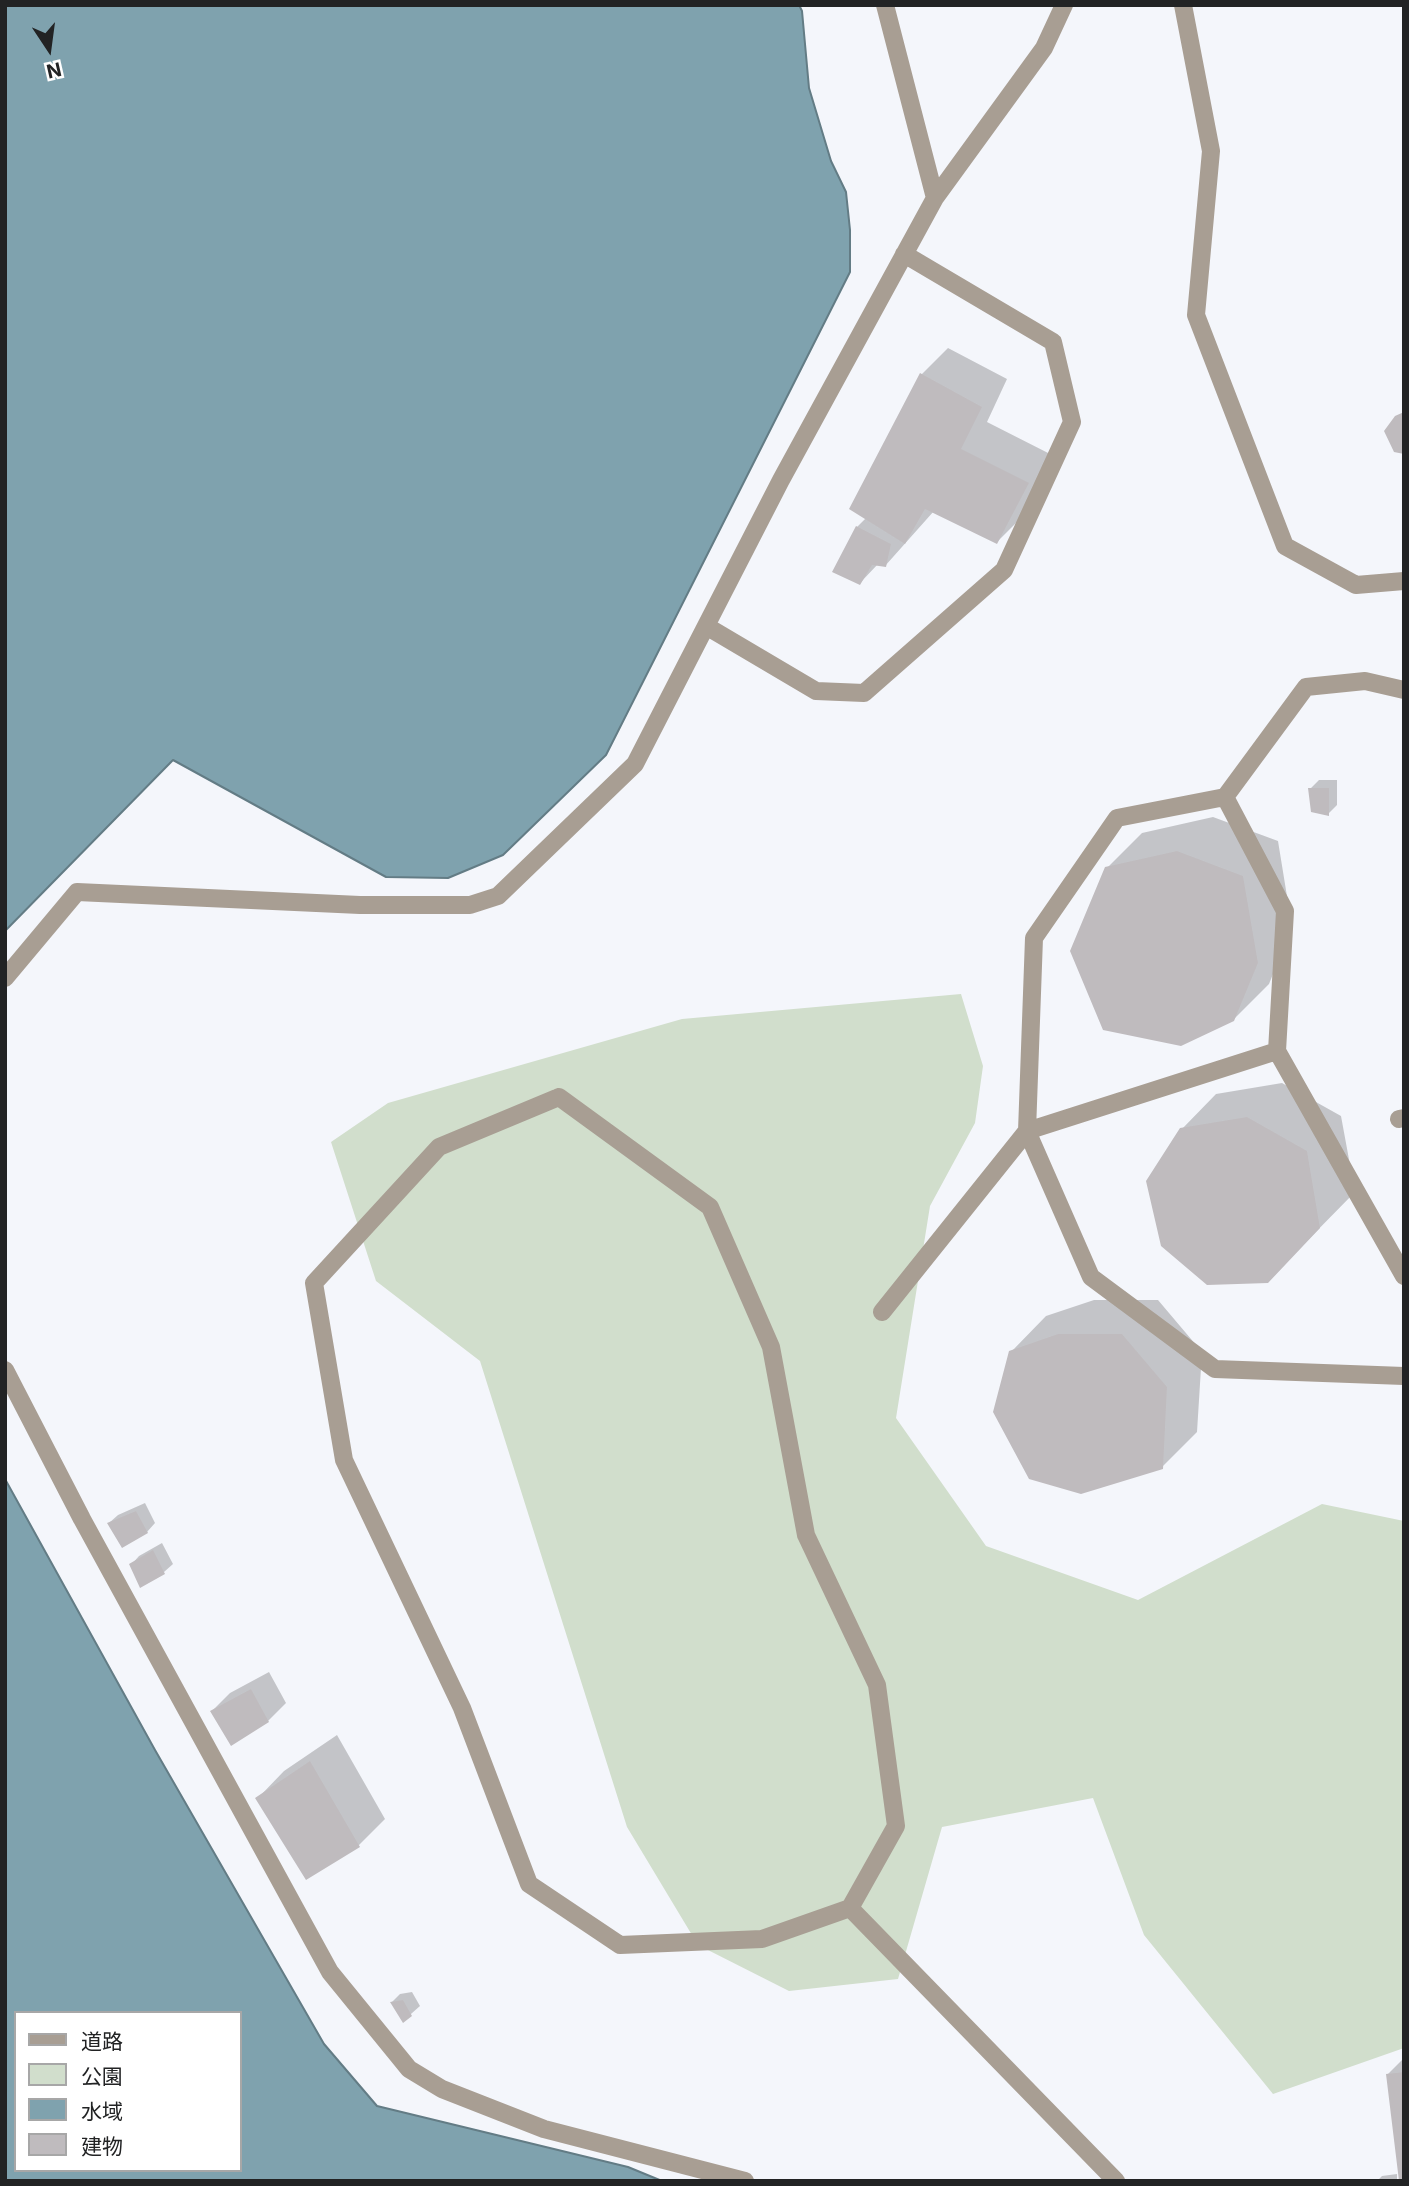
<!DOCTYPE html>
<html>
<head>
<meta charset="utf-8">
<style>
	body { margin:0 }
	#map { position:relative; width:1409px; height:2186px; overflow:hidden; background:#f4f6fb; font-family:Inter,"Noto Sans JP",sans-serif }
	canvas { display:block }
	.frame { position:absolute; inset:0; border:7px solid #222324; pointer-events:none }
	.legend { position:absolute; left:14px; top:2011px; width:228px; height:161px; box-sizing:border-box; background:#fff; border:2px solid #a7a7a7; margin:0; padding:9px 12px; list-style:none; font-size:21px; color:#222324 }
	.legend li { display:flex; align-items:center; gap:14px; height:35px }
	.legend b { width:35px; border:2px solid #a7a7a7 }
	.north { position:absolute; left:14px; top:14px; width:70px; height:70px; -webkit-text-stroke:5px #fff; paint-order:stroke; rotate:167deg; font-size:19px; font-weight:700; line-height:28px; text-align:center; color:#222324 }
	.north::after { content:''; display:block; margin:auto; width:24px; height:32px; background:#222324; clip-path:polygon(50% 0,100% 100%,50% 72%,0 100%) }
</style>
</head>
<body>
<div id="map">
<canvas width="1409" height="2186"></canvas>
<div class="frame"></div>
<ul class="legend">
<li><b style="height:9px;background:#a89e93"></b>道路</li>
<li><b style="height:19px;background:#d1decc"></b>公園</li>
<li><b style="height:19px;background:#7fa2ae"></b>水域</li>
<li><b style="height:19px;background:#bfbbbe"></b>建物</li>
</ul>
<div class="north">N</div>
</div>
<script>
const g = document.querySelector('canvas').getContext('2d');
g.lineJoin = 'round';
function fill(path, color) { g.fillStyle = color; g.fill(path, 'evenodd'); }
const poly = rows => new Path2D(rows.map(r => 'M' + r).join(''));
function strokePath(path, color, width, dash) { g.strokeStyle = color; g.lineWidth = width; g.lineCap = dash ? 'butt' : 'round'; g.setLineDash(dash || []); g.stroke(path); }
fill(poly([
	[961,994,983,1066,975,1123,930,1206,896,1418,986,1546,1138,1600,1322,1504,1404,1521,1404,2048,1273,2094,1144,1935,1093,1798,942,1827,898,1979,789,1991,698,1945,627,1827,480,1361,376,1281,331,1142,388,1103,682,1019]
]), '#d1decc');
const water = poly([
	[5,5,799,5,802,11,809,88,831,161,846,192,850,230,850,272,606,755,503,855,448,878,386,877,173,760,5,931,5,5],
	[5,1479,155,1750,324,2044,377,2106,628,2167,662,2181,5,2181,5,1479],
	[16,2013,240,2013,240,2170,16,2170,16,2013]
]);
fill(water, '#7fa2ae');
strokePath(water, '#637c85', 2);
fill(poly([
	[948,348,1007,379,987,422,1054,456,1024,515,997,542,934,511,885,566,878,564,860,583,857,527,866,518,922,374],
	[1319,780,1337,780,1337,805,1328,814,1310,789],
	[1213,817,1278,841,1292,927,1269,984,1233,1020,1107,868,1142,833],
	[1282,1083,1341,1116,1355,1192,1302,1246,1181,1130,1216,1094],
	[1094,1300,1158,1300,1202,1352,1197,1432,1162,1467,1011,1352,1046,1316],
	[145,1503,155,1523,147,1532,109,1523,118,1515],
	[162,1543,173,1564,164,1572,131,1565,139,1556],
	[269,1672,286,1703,268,1721,212,1711,230,1693],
	[337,1735,385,1819,358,1846,258,1798,284,1771],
	[412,1992,420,2006,403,2021,392,2002,400,1994],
	[1404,2058,1404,2181,1387,2075],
	[1397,2174,1397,2181,1377,2181,1382,2176]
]), '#0003');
fill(poly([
	[920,373,982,407,961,449,1029,483,997,544,925,509,905,544,849,509],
	[1404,412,1404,454,1394,452,1384,431,1395,416],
	[856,526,891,544,886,567,872,565,860,585,832,572],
	[1308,788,1329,788,1329,816,1311,812],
	[1177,851,1243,876,1258,963,1234,1021,1181,1046,1103,1030,1070,951,1105,867],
	[1247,1117,1307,1151,1320,1228,1268,1283,1207,1285,1161,1246,1146,1181,1180,1128],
	[1058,1334,1122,1334,1167,1387,1163,1469,1081,1494,1029,1479,993,1412,1009,1351],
	[136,1511,148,1533,122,1548,107,1523],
	[153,1550,165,1574,140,1588,129,1564],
	[251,1689,269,1722,231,1746,210,1711],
	[310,1761,360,1847,306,1880,255,1798],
	[403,2000,412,2016,403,2023,390,2002],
	[1404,2072,1404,2181,1399,2181,1386,2074]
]), '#bfbbbe');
strokePath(poly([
	[885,5,935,198],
	[1183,5,1211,151,1196,315,1285,546,1356,585,1404,581],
	[706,626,816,691,864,693,1004,570,1072,422,1053,342,904,254],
	[1404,690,1365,681,1306,687,1225,797,1285,911,1277,1051,1404,1276],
	[1225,797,1117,818,1034,938,1027,1131,1091,1277,1215,1369,1404,1376],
	[5,978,77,892,360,905,470,905,498,896,635,764,781,480,935,198,1044,48,1064,5],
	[559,1097,710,1207,771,1347,806,1535,877,1685,896,1826,850,1908,762,1939,620,1945,529,1884,462,1708,344,1460,314,1283,439,1147,559,1097],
	[1399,1119,1404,1118],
	[882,1312,1027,1131,1277,1051],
	[5,1370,82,1519,330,1972,409,2069,442,2089,544,2129,745,2181],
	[850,1908,1116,2181]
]), '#a89e93', 18);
</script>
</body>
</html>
